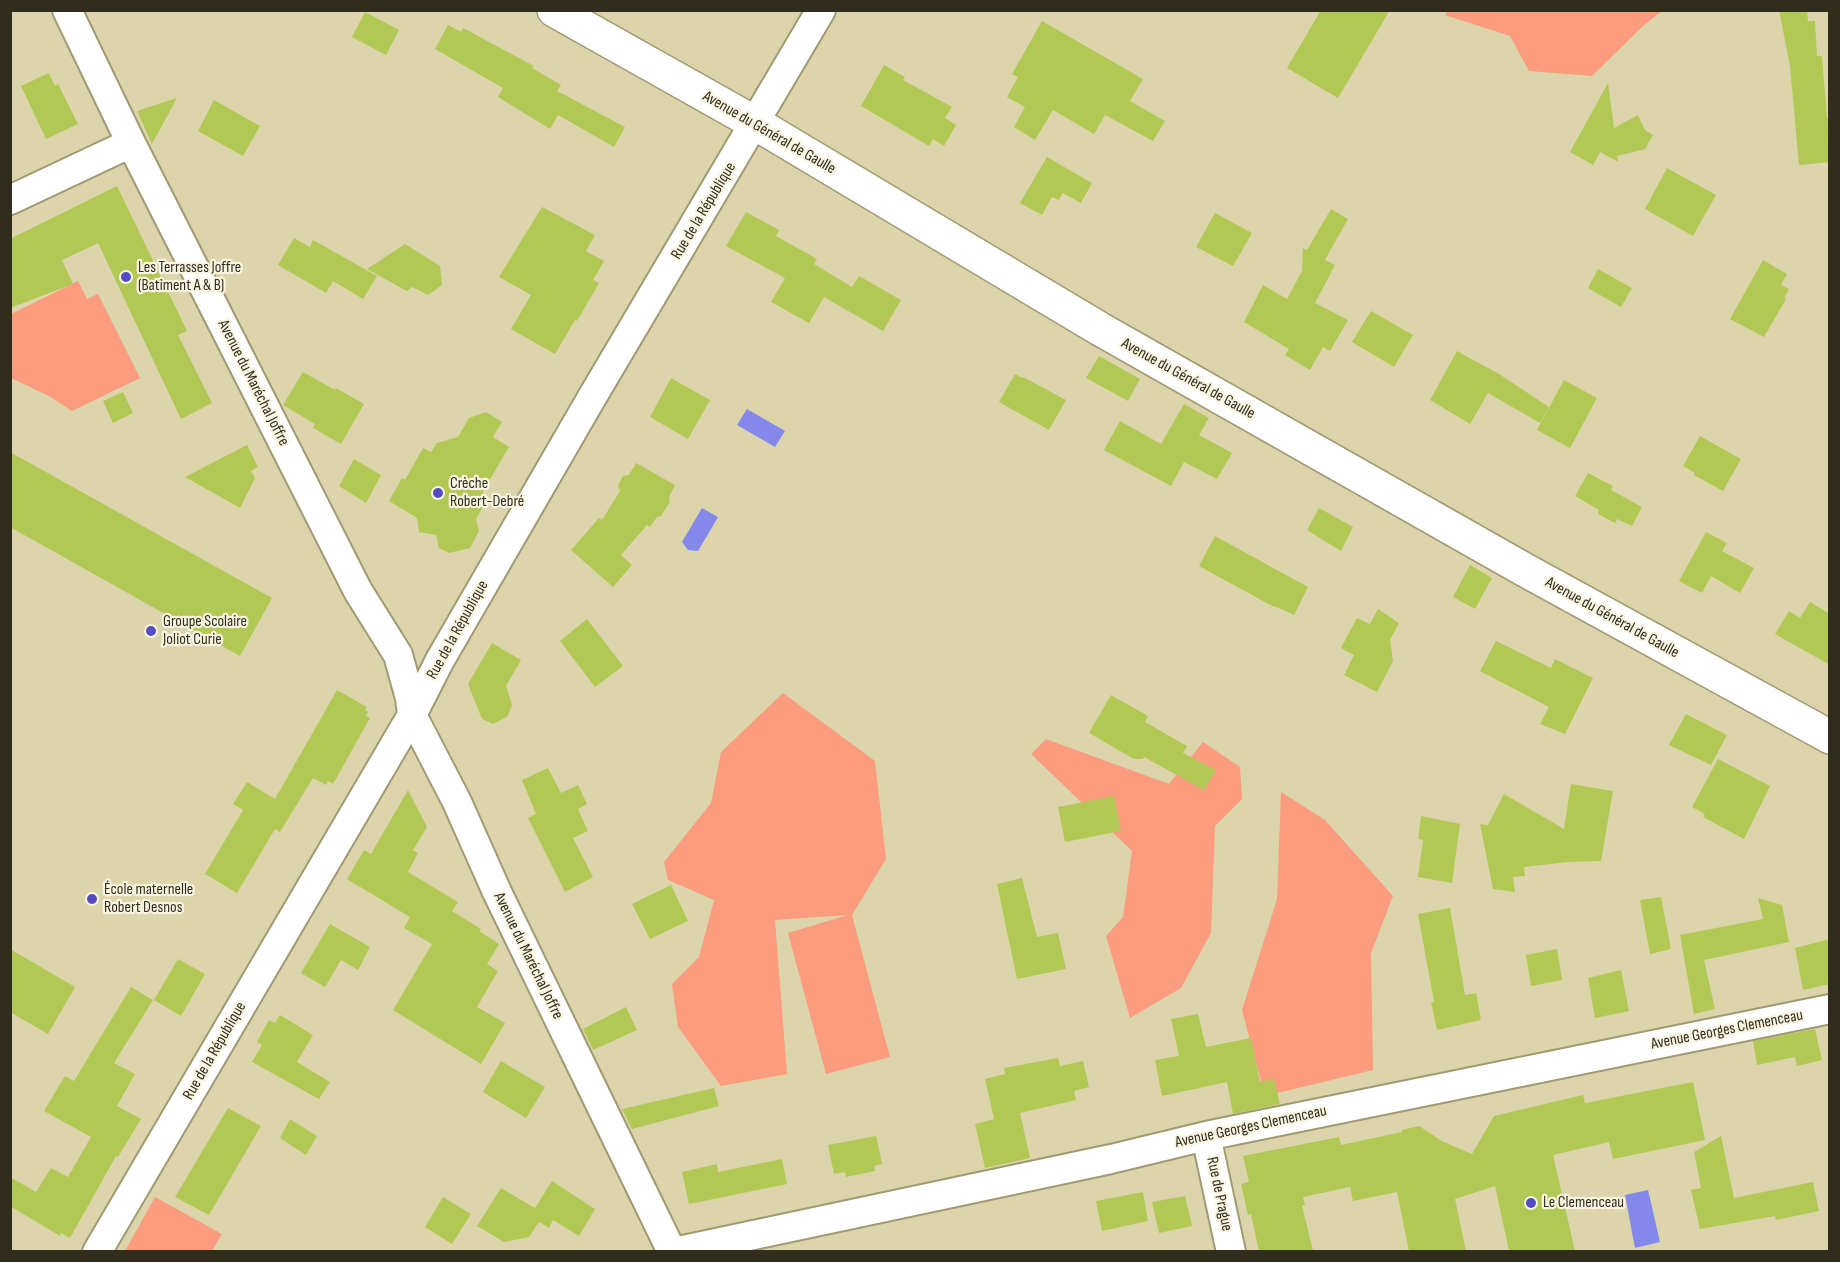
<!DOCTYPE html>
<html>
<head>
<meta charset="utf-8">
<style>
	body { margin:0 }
	#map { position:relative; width:1840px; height:1262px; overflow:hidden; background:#dcd5ac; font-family:"Sofia Sans Condensed",sans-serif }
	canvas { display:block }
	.frame { position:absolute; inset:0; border:12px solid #302d1d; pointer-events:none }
</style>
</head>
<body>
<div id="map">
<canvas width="1840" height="1262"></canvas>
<div class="frame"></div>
</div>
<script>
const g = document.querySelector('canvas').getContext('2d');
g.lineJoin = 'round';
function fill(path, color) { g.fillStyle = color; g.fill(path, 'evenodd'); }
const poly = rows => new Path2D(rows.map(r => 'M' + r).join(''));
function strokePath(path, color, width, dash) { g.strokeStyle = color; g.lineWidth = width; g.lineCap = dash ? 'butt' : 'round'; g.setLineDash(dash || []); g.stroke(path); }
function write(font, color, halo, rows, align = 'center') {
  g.font = font + ' "Sofia Sans Condensed",sans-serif'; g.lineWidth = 4.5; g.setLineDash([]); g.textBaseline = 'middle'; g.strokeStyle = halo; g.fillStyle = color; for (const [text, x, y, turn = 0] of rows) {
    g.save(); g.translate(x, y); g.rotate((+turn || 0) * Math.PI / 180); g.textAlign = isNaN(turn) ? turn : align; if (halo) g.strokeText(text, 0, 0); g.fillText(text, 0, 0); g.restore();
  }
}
fill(poly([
	[1448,10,1662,10,1662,11,1643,26,1592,76,1529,71,1510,36,1445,15],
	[78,281,87,299,98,294,140,378,72,411,49,396,11,378,11,314],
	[783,693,875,761,886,859,852,915,890,1057,826,1074,788,933,848,915,775,920,787,1074,721,1086,678,1027,672,984,699,957,714,900,668,880,664,862,711,803,721,752],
	[1046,739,1169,784,1203,742,1240,767,1242,799,1215,826,1211,933,1181,988,1130,1018,1106,936,1123,917,1132,851,1031,754],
	[1281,792,1325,820,1393,896,1371,953,1373,1070,1265,1096,1242,1010,1277,899],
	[155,1197,222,1234,212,1251,125,1251]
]), '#fa9c7d');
fill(poly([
	[747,409,785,431,775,447,737,425],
	[702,508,718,517,698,551,688,550,682,542],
	[1648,1190,1660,1242,1635,1248,1625,1195]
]), '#8388ea');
fill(poly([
	[1321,10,1390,10,1338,98,1287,68],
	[1779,10,1807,10,1808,21,1815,21,1817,56,1822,56,1827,118,1830,118,1830,162,1799,165,1790,66],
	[365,12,399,30,386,55,352,37],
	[1042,21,1143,79,1130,101,1165,121,1153,141,1105,115,1094,134,1053,110,1035,140,1014,127,1025,107,1007,97,1018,77,1012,74],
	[448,25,461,32,463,28,534,66,532,68,561,85,557,91,625,127,614,147,558,115,550,129,498,97,503,88,435,49],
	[884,65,905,77,903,80,952,107,945,118,956,125,944,146,933,139,929,146,861,106],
	[49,73,55,86,58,84,78,124,46,139,21,86],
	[1608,83,1614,128,1638,115,1645,130,1653,135,1645,149,1617,156,1618,162,1600,152,1593,165,1570,152],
	[177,98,152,144,137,111],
	[214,100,260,126,243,156,198,131],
	[1047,157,1092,183,1081,203,1063,193,1059,200,1052,197,1042,215,1020,203],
	[1667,168,1716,195,1693,236,1645,209],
	[117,186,187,331,178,335,212,403,181,419,98,243,62,260,73,284,10,308,10,239],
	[542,207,595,235,586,251,604,261,593,280,599,283,577,321,575,320,555,354,511,329,531,295,499,277],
	[1331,209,1348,219,1325,260,1335,265,1315,303,1348,320,1330,351,1323,347,1310,370,1285,355,1289,349,1244,322,1263,285,1287,299,1302,271,1303,248,1307,250],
	[746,212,779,230,776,236,817,259,814,264,852,287,859,276,901,300,883,331,824,297,809,323,771,302,785,278,726,246],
	[1215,213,1252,233,1233,266,1196,247],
	[294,238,310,247,313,240,377,276,363,299,333,281,326,293,278,265],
	[405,244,440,266,442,285,428,295,412,287,407,291,367,269],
	[1763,260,1787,274,1781,285,1789,289,1784,298,1786,299,1764,337,1730,319],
	[1598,269,1632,288,1621,307,1588,288],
	[1371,311,1413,335,1394,367,1352,342],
	[1457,351,1499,374,1549,407,1540,423,1488,393,1470,424,1430,400],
	[1099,356,1140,379,1128,401,1086,378],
	[303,372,335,390,336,388,364,404,341,444,313,428,315,424,283,405],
	[1015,374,1022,378,1023,377,1066,400,1049,430,999,402],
	[671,378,710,400,688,439,650,417],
	[1564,380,1597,398,1570,448,1537,430],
	[123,392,133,413,113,423,103,401],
	[1184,404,1209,418,1199,435,1232,453,1217,479,1184,462,1171,486,1104,450,1120,421,1161,444],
	[486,412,502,422,493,437,509,447,483,491,485,503,476,519,479,531,470,548,449,553,439,548,436,535,419,532,417,518,389,501,402,478,405,480,423,448,431,452,437,443,458,437,469,418],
	[1700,436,1741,459,1723,491,1694,475,1695,473,1683,466],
	[247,445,258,467,251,471,255,478,240,508,185,477],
	[10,452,272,598,240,656,10,527],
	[354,459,381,475,366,503,339,486],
	[636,463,675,485,669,497,670,502,661,516,657,517,650,527,647,525,621,555,632,565,613,587,571,550,599,518,602,520,620,491,618,485,623,476,629,475],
	[1588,473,1613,486,1611,490,1642,507,1632,526,1617,519,1615,523,1598,514,1599,510,1575,496],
	[1319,508,1353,527,1341,551,1307,530],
	[1706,532,1727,543,1722,551,1754,568,1740,593,1711,576,1702,593,1679,581],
	[1215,536,1308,587,1294,615,1274,606,1274,607,1199,566],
	[1470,565,1492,578,1475,609,1453,597],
	[1810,602,1830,614,1830,665,1775,634,1789,611,1800,618],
	[1378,609,1399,623,1390,640,1393,661,1377,692,1344,675,1354,655,1341,648,1357,618,1370,624],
	[587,619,623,666,595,687,560,641],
	[1496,641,1551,668,1555,659,1593,678,1565,734,1540,724,1549,707,1480,671],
	[492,643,521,660,506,686,512,705,508,716,493,724,482,719,468,684],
	[337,690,367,707,365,710,368,712,366,716,370,718,333,784,328,781,326,785,313,778,280,832,275,829,237,893,205,874,243,810,233,804,247,782,275,799],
	[1111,695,1148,716,1145,722,1187,746,1183,753,1216,770,1204,790,1144,757,1143,759,1134,759,1089,733],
	[1686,714,1727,735,1711,765,1669,745],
	[1718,759,1770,786,1744,839,1703,817,1705,814,1692,807],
	[548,768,561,793,578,785,587,804,578,809,588,831,573,838,593,877,565,892,528,818,536,814,522,780],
	[1571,784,1613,791,1601,861,1568,862,1524,867,1525,876,1513,877,1515,892,1493,889,1480,824,1488,825,1504,794,1564,829],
	[408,790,427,827,413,850,418,853,408,872,458,902,452,911,481,929,479,931,499,944,487,964,498,971,477,1007,505,1023,481,1064,393,1010,432,944,404,928,410,917,347,879,364,850,371,854],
	[1114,796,1121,831,1065,842,1058,807],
	[1421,816,1460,824,1452,883,1418,877,1423,840,1418,839],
	[1022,878,1037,937,1058,933,1066,969,1017,979,997,884],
	[671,885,688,921,650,939,632,904],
	[1661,897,1671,949,1650,954,1640,900],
	[1758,898,1782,905,1789,942,1704,960,1715,1009,1694,1014,1680,935,1763,919],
	[1450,908,1465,995,1476,993,1481,1020,1437,1030,1431,1002,1434,1002,1418,914],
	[330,924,370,947,358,970,341,960,325,987,301,973],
	[1830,939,1830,984,1803,990,1795,948],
	[10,949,75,987,48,1034,10,1012],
	[1557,949,1562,980,1531,986,1526,955],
	[178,959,205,974,181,1016,154,1000],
	[1621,970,1629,1011,1595,1018,1588,978],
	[131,987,153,1000,114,1063,135,1074,117,1106,141,1119,118,1157,116,1156,70,1238,61,1233,60,1236,10,1206,10,1177,36,1192,51,1168,68,1177,91,1137,44,1111,65,1076,74,1081],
	[626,1007,637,1030,593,1050,583,1029],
	[1198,1014,1206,1047,1251,1038,1260,1082,1274,1079,1280,1104,1233,1114,1227,1082,1162,1096,1155,1060,1179,1056,1171,1019],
	[280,1015,313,1035,297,1062,330,1082,319,1099,252,1062,262,1045,257,1042,269,1020,275,1023],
	[1815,1029,1822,1060,1797,1066,1795,1057,1757,1065,1753,1041],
	[1058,1058,1060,1066,1083,1061,1089,1087,1074,1091,1076,1100,1020,1113,1030,1158,985,1168,975,1124,994,1119,985,1079,1005,1074,1004,1068],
	[501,1061,545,1087,526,1118,483,1092],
	[1693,1082,1705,1140,1613,1159,1609,1142,1553,1155,1575,1251,1509,1251,1495,1186,1455,1199,1466,1251,1409,1251,1397,1192,1353,1201,1350,1187,1303,1197,1305,1205,1302,1205,1313,1251,1259,1251,1251,1214,1248,1215,1241,1184,1249,1182,1243,1156,1339,1137,1341,1145,1402,1132,1402,1130,1419,1126,1442,1141,1472,1154,1494,1116,1583,1095,1585,1103],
	[714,1088,719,1106,632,1129,622,1109],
	[228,1108,261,1126,209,1215,175,1197],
	[290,1119,317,1136,306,1155,280,1138],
	[876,1136,882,1164,874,1166,875,1171,846,1177,845,1172,834,1174,828,1145],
	[1721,1136,1734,1198,1813,1182,1819,1211,1776,1220,1775,1216,1700,1229,1691,1190,1701,1188,1694,1152],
	[782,1159,787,1184,689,1204,682,1172,717,1164,718,1172],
	[552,1181,595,1209,579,1236,553,1220,549,1228,539,1222,529,1237,504,1242,477,1226,501,1188,535,1208],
	[1143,1192,1148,1221,1102,1231,1096,1201],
	[1185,1196,1192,1226,1159,1233,1152,1202],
	[443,1197,471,1214,452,1244,425,1227]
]), '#b1c854');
const minor = poly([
	[67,10,131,143,358,591,398,655,410,698,412,715,457,802,497,892,672,1252],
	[10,200,131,143],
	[1206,1136,1231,1252],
	[97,1252,412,715,440,660,591,399,821,10],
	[674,1252,1111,1159,1206,1136,1830,1009]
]);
const tertiary = poly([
	[554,10,755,123,1100,329,1525,570,1830,737]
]);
strokePath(minor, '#a09a73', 32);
strokePath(tertiary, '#a09a73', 36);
strokePath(minor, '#fff', 28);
strokePath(tertiary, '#fff', 33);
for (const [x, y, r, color] of [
	[126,277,6,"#524dc4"],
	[438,493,6,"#524dc4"],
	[151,631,6,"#524dc4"],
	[92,899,6,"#524dc4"],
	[1531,1203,6,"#524dc4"]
]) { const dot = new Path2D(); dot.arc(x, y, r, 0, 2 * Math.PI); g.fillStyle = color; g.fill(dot); strokePath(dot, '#f9f5e1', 2); }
write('16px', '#302d1d', '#f9f5e1', [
	["Avenue du Général de Gaulle",769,133,30],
	["Rue de la République",704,211,-59],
	["Avenue du Général de Gaulle",1188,379,29],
	["Avenue du Maréchal Joffre",253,383,63],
	["Avenue du Général de Gaulle",1612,618,29],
	["Rue de la République",458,630,-61],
	["Avenue du Maréchal Joffre",528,956,64],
	["Avenue Georges Clemenceau",1727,1030,-11],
	["Rue de la République",215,1051,-60],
	["Avenue Georges Clemenceau",1251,1127,-12],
	["Rue de Prague",1219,1194,78]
]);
write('16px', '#302d1d', '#f9f5e1', [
	["Les Terrasses Joffre",138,268],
	["(Batiment A & B)",138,286],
	["Crèche",450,484],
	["Robert-Debré",450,502],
	["Groupe Scolaire",163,622],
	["Joliot Curie",163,640],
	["École maternelle",104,890],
	["Robert Desnos",104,908],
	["Le Clemenceau",1543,1203]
], 'left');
</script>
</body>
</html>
